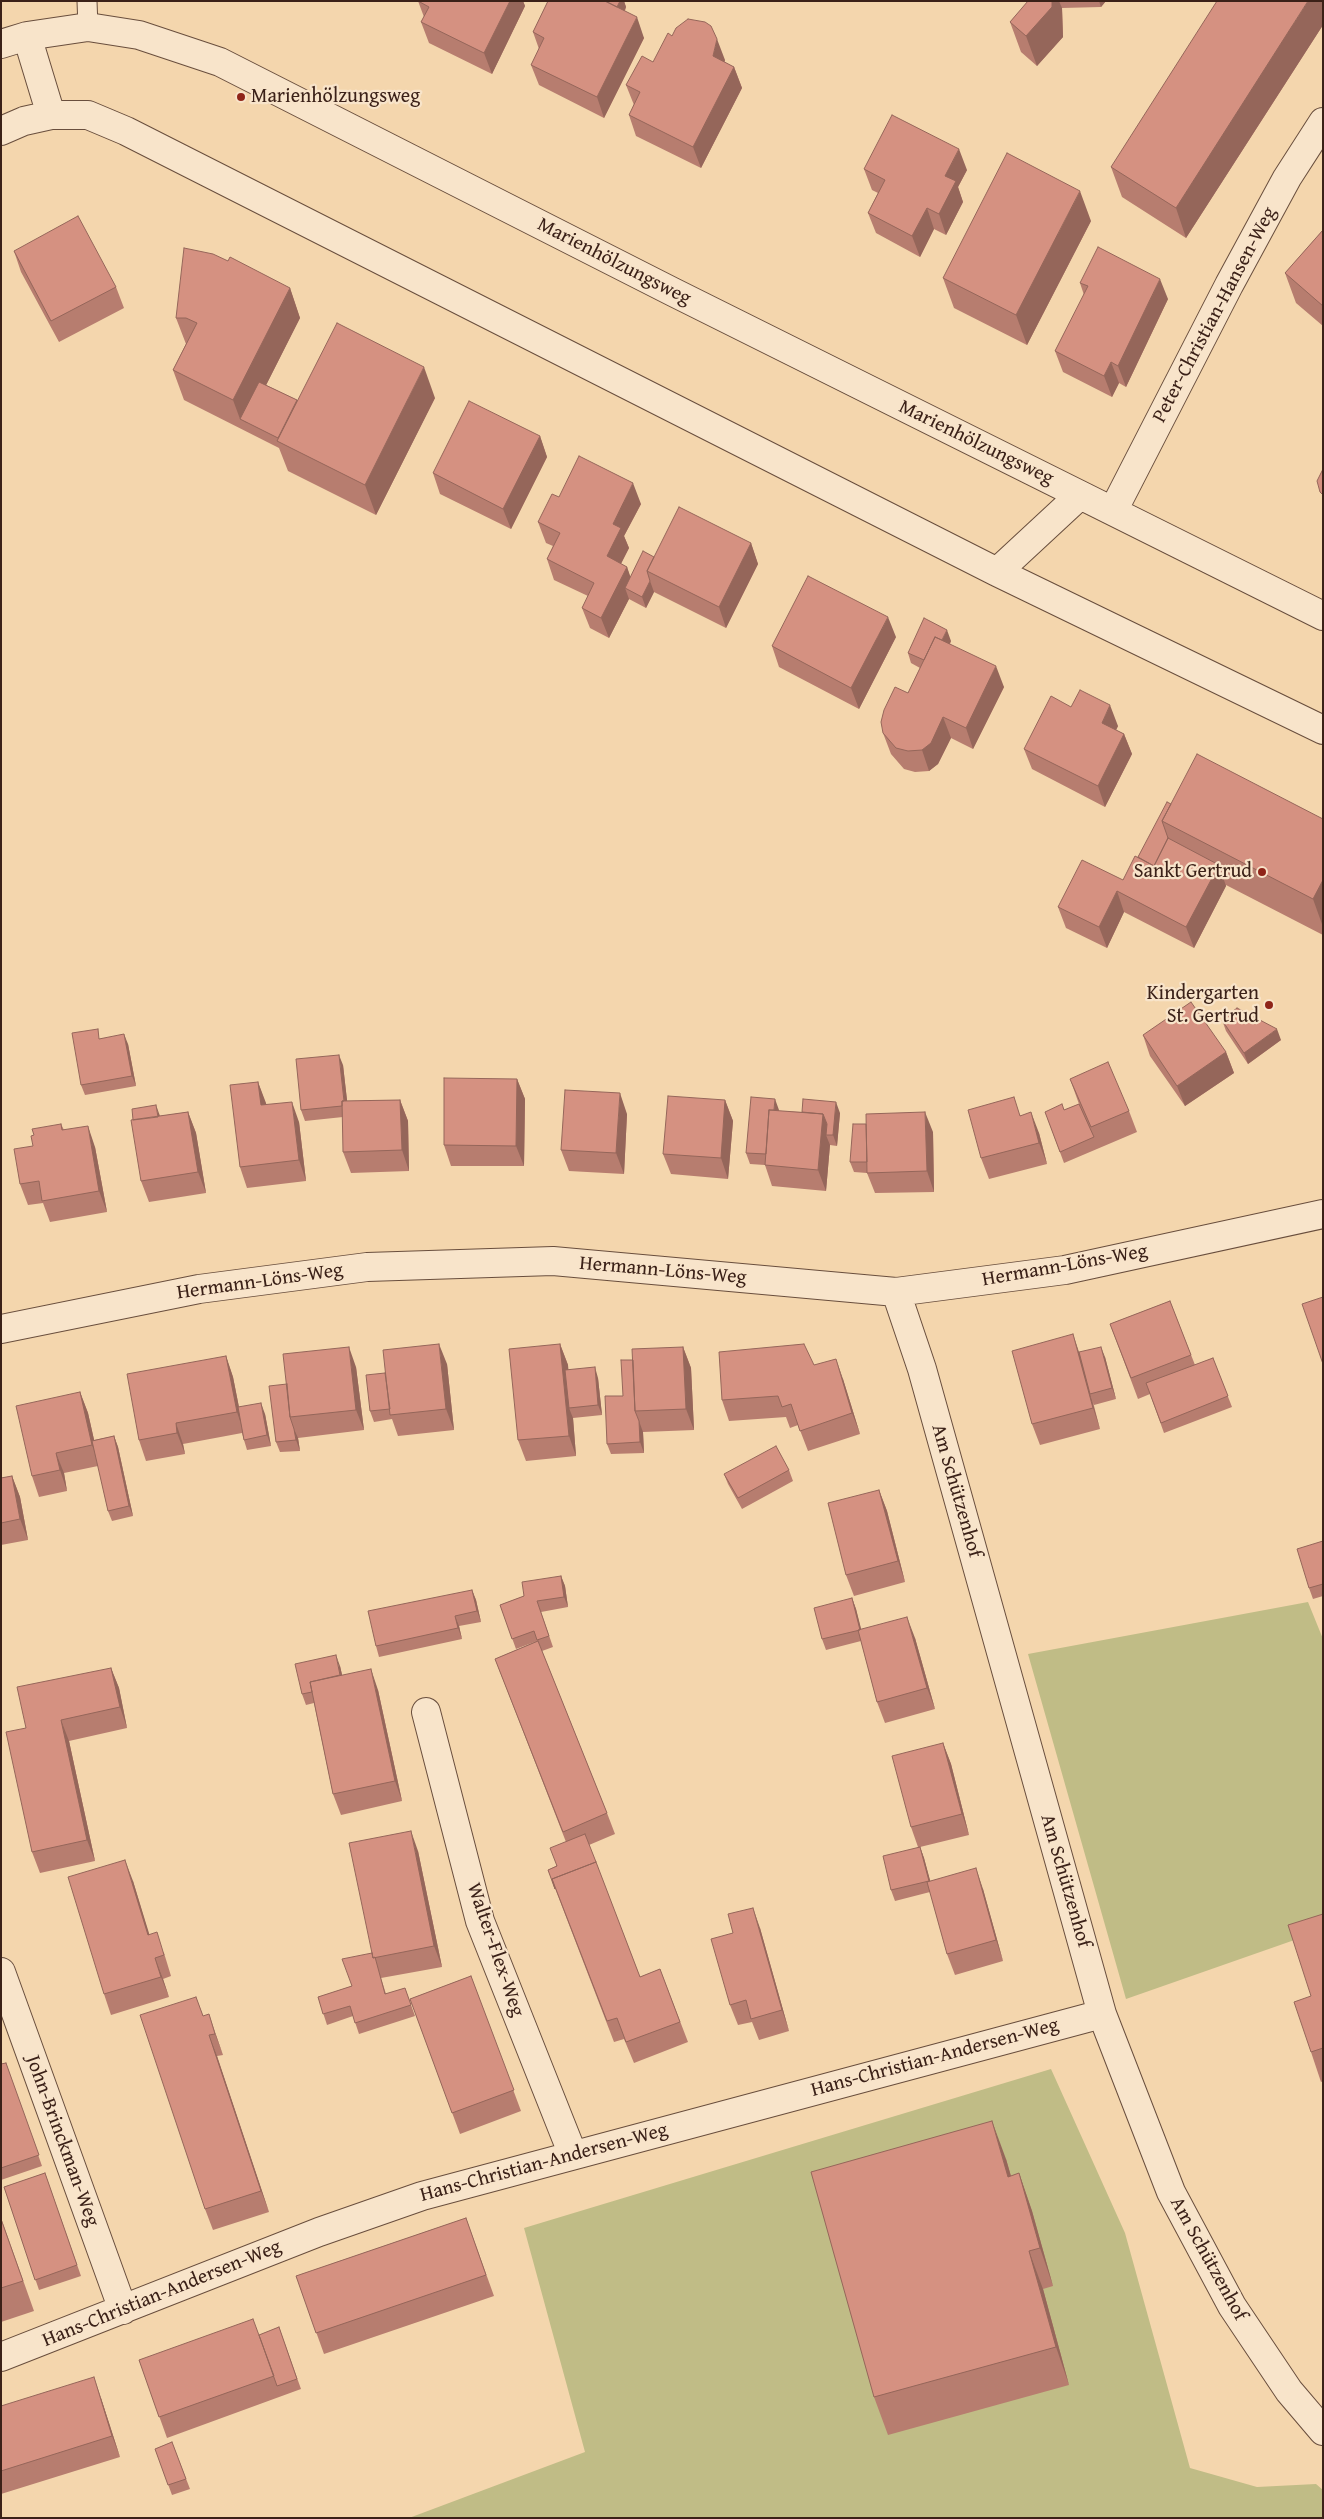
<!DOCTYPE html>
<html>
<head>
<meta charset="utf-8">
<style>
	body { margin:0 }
	#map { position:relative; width:1324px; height:2519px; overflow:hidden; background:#f4d6ad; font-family:"Gentium Book Plus",serif }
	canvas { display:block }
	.frame { position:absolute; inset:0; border:2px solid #3b2118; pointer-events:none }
</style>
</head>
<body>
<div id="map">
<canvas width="1324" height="2519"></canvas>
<div class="frame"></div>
</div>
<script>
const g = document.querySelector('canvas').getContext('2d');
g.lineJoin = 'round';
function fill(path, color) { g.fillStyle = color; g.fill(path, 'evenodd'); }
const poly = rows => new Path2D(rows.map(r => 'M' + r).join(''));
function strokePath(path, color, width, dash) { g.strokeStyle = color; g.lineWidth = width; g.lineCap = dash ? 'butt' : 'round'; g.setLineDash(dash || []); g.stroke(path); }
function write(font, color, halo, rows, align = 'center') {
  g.font = font + ' "Gentium Book Plus",serif'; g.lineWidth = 4.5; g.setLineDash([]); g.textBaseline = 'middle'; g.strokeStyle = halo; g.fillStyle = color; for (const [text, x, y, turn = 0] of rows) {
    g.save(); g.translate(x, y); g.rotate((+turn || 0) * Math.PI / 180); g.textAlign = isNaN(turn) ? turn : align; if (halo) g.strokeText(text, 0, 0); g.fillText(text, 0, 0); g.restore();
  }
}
fill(poly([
	[1308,1602,1323,1639,1323,1930,1126,1999,1028,1654],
	[1051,2069,1125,2233,1190,2468,1257,2487,1316,2484,1323,2490,1323,2518,409,2518,585,2452,524,2228]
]), '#c0bc86');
const service = poly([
	[87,1,88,27]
]);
const minor = poly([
	[27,36,51,115],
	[1,44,27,36,88,27,139,35,220,62,673,292,1323,616],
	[1,131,24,121,51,115,88,115,126,131,997,572,1323,730],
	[1113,511,1229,285,1287,178,1323,122],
	[997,572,1080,495],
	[896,1292,922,1369,1102,2014,1171,2192,1232,2306,1289,2391,1323,2431],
	[1,1329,199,1289,367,1267,553,1261,896,1292,1065,1270,1323,1214],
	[426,1712,480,1921,573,2155],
	[1,1972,123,2310],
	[1,2357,319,2232,422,2196,1102,2014]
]);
strokePath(service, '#694e3d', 21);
strokePath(minor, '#694e3d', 30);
strokePath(service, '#f8e4ca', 19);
strokePath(minor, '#f8e4ca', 28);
fill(poly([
	[418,1,523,1,525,6,492,74,429,43,421,22,424,17],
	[548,1,624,1,626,7,625,11,644,38,604,118,539,85,531,65,539,49,533,32],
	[1019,1,1106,1,1101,7,1062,8,1063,37,1037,66,1021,52,1010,22,1028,2,1020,2],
	[1323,1,1323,25,1186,238,1122,197,1111,167],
	[672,36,725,60,724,62,734,67,742,88,701,168,636,136,629,115,634,105,626,85,653,62],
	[864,169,967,170,958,187,963,202,946,235,934,229,920,257,876,233,868,213,878,193,872,190],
	[1091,221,1027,345,954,308,943,278],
	[1323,230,1323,326,1296,303,1285,273],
	[14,251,116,287,124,308,59,342,21,272],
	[1080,283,1168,299,1126,387,1119,383,1112,397,1063,372,1055,351,1084,295],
	[290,288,300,318,266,385,297,400,435,398,376,515,288,471,279,448,184,400,173,370,186,344,176,318],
	[540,436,547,457,511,529,440,494,433,473],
	[559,497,641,504,624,536,629,548,621,564,627,567,630,577,654,557,751,543,758,564,726,628,654,592,646,608,629,599,609,638,590,628,582,608,588,596,554,580,547,559,553,546,546,543,538,522],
	[896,637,859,709,779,667,772,646],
	[951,641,950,644,1004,687,973,749,951,738,938,764,929,771,915,772,904,769,891,754,883,733,908,693,920,668,911,663,908,653],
	[1071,707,1118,726,1116,730,1124,734,1132,754,1105,807,1032,769,1024,749],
	[1171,804,1323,819,1323,935,1226,885,1226,886,1194,948,1124,912,1107,948,1066,928,1058,907,1123,880],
	[1222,1020,1281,1040,1248,1064,1226,1031],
	[1143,1035,1226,1052,1234,1073,1185,1106,1150,1056],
	[101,1038,128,1044,136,1086,85,1095,81,1085],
	[343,1065,347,1101,400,1100,408,1121,409,1171,351,1173,343,1152,343,1117,305,1121,301,1110],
	[517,1079,525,1099,524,1166,451,1166,444,1145],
	[1070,1079,1129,1111,1137,1132,1064,1163,1045,1112,1064,1110,1079,1104],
	[258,1082,266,1105,299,1122,306,1181,247,1188,240,1167],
	[725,1100,733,1121,728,1179,671,1174,663,1154],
	[779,1110,779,1111,802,1112,840,1113,837,1146,830,1145,826,1191,772,1186,765,1165,750,1164,746,1153],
	[188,1112,196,1133,206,1193,149,1202,141,1181,160,1116],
	[627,1114,624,1174,569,1171,561,1150],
	[1021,1115,1039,1133,1047,1164,989,1179,981,1158],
	[61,1124,64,1130,95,1147,107,1212,50,1222,43,1203,28,1205,20,1184,33,1146],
	[933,1132,934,1192,875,1193,867,1173,854,1172,850,1162],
	[1170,1301,1195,1365,1213,1358,1232,1407,1164,1433,1150,1394,1138,1399,1110,1324],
	[560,1344,568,1365,568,1370,598,1378,602,1415,573,1418,576,1456,526,1461,518,1440],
	[683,1347,691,1368,694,1430,643,1432,644,1453,611,1454,607,1444,623,1396,633,1360],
	[1079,1352,1105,1357,1116,1399,1094,1405,1093,1402,1100,1429,1040,1445,1032,1424],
	[226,1356,233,1377,239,1407,265,1414,271,1446,247,1450,244,1440,242,1433,183,1444,185,1454,146,1461,139,1440],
	[447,1364,454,1430,398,1436,392,1419,374,1422,370,1411],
	[814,1365,843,1379,860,1434,808,1451,798,1425,790,1428,786,1417,729,1421,722,1400],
	[356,1367,364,1430,298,1438,300,1451,280,1452,276,1442,287,1384],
	[80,1392,88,1413,94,1440,114,1436,118,1447,133,1516,112,1521,108,1511,98,1466,64,1473,67,1491,39,1497,32,1476],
	[789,1470,793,1481,742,1509,728,1484,724,1474],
	[12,1476,20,1497,28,1540,1,1545,1,1478],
	[879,1490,887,1511,905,1582,854,1596,846,1575],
	[1323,1541,1323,1596,1313,1599,1309,1588],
	[561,1576,565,1586,568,1607,541,1612,553,1647,542,1651,607,1813,615,1834,589,1845,640,1977,660,1969,688,2042,634,2063,624,2039,614,2042,548,1870,556,1866,566,1842,495,1659,537,1641,516,1649,500,1605,524,1596],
	[472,1590,476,1600,481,1622,459,1626,462,1639,379,1657,376,1646],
	[852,1598,856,1609,861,1630,915,1638,935,1709,885,1723,877,1702,861,1641,826,1650,822,1639],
	[340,1666,342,1675,378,1690,402,1801,341,1815,333,1794,314,1703,306,1705,302,1694],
	[111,1668,119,1688,127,1728,69,1741,95,1861,40,1873,32,1852,26,1728],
	[943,1743,951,1764,969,1835,920,1847,924,1858,930,1881,983,1889,1003,1961,955,1975,947,1954,930,1892,895,1901,891,1890,918,1847,911,1827],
	[418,1851,442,1967,381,1978,386,1994,405,1988,415,2016,359,2034,353,2016,327,2025,318,1997,352,1986,372,1953],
	[133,1881,149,1935,164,1953,171,1976,163,1979,169,1997,111,2015,104,1994],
	[1323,1914,1323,2081,1321,2082,1311,2052,1311,1996],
	[760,1928,789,2031,759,2040,752,2022,738,2025,730,2005],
	[471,1976,521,2111,460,2134,410,1999],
	[196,1997,203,2016,216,2035,223,2055,217,2056,269,2212,213,2230,205,2209],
	[6,2063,42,2166,1,2180,1,2064],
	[1006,2159,1011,2176,1019,2173,1032,2211,1053,2286,1043,2289,1069,2385,888,2435,874,2397],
	[45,2173,81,2276,39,2290,4,2187],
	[1,2218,34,2311,1,2322],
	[466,2218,494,2296,324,2354,296,2276],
	[279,2327,301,2389,167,2438,139,2360,259,2335],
	[101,2398,120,2457,1,2494,1,2406],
	[172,2442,190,2489,172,2495,155,2449]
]), '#b77d6f');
fill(poly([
	[510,1,523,1,525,6,492,74,484,53],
	[620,1,624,1,626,7,618,24,614,14],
	[1052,1,1059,1,1062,8,1063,37,1037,66,1026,36],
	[1099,1,1106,1,1101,7],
	[1308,1,1323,1,1323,25,1186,238,1176,208],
	[637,17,644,38,604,118,597,97],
	[717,39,725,60,721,77,713,56],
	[734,67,742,88,701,168,693,147],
	[959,149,967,170,958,187,963,202,946,235,939,214,945,176],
	[1080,191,1091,221,1027,345,1016,315],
	[927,208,934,229,920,257,912,236],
	[1160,279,1168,299,1126,387,1118,366],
	[290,288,300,318,247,423,240,419,233,400],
	[1111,362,1119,383,1112,397,1104,376],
	[424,367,435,398,376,515,365,485],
	[540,436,547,457,511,529,503,509],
	[633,483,641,504,624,536,629,548,614,577,607,556,613,524],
	[751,543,758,564,726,628,719,607],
	[627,567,634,587,625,588,629,599,609,638,601,618],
	[650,581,654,592,646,608,642,597],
	[888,617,896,637,859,709,851,688],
	[947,630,951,641,934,674,930,664],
	[996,666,1004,687,973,749,966,728],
	[1110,705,1118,726,1109,744,1102,723],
	[943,717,951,738,938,764,929,771,922,750],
	[1124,734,1132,754,1105,807,1098,786],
	[1219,865,1226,886,1194,948,1186,927],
	[1323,880,1323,927,1313,899],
	[1117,891,1124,912,1107,948,1099,927],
	[1277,1029,1281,1040,1248,1064,1244,1053],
	[124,1034,128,1044,136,1086,132,1076],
	[1226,1052,1234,1073,1185,1106,1177,1086],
	[339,1055,343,1065,349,1117,345,1106],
	[517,1079,525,1099,524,1166,516,1146],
	[258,1082,266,1103,269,1126,261,1105],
	[620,1093,627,1114,624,1174,616,1153],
	[775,1099,779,1110,774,1165,770,1155],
	[400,1100,408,1121,409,1171,402,1150],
	[725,1100,733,1121,728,1179,721,1158],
	[292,1102,299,1122,306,1181,299,1160],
	[836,1102,840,1113,837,1146,833,1135],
	[156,1105,160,1116,164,1138,160,1127],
	[188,1112,196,1133,206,1193,198,1172],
	[925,1112,933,1132,934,1192,927,1171],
	[1031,1112,1039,1133,1047,1164,1039,1143],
	[823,1114,831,1135,826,1135,830,1145,826,1191,818,1170],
	[88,1126,95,1147,107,1212,99,1191],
	[1073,1334,1080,1355,1090,1394,1100,1429,1093,1408],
	[439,1344,447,1364,454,1430,446,1409],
	[560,1344,568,1365,572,1407,569,1408,573,1418,576,1456,569,1436],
	[349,1347,356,1367,364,1430,356,1410],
	[683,1347,691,1368,694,1430,686,1409],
	[1101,1347,1105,1357,1116,1399,1112,1388],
	[226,1356,233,1377,244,1433,237,1412],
	[836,1359,843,1379,860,1434,852,1413],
	[595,1367,598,1378,602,1415,598,1405],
	[80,1392,88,1413,100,1466,92,1445],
	[261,1403,265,1414,271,1446,267,1435],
	[639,1421,643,1432,644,1453,640,1442],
	[176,1423,183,1444,185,1454,177,1433],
	[294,1429,298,1438,300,1451,296,1440],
	[114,1436,118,1447,133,1516,129,1506],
	[56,1453,64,1473,67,1491,60,1470],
	[12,1476,20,1497,28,1540,20,1519],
	[879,1490,887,1511,905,1582,898,1561],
	[561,1576,565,1586,568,1607,564,1597],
	[472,1590,476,1600,481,1622,477,1611],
	[852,1598,856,1609,864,1640,860,1630],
	[455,1616,459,1626,462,1639,458,1628],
	[907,1617,915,1638,935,1709,927,1688],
	[336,1655,340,1666,347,1696,343,1686],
	[111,1668,119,1688,127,1728,120,1707],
	[371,1669,378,1690,402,1801,395,1781],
	[61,1720,69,1741,95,1861,87,1840],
	[943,1743,951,1764,969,1835,962,1814],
	[411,1831,418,1851,442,1967,434,1946],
	[920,1847,924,1858,933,1891,929,1881],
	[125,1860,133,1881,156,1956,148,1935],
	[976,1868,983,1889,1003,1961,996,1940],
	[753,1908,760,1928,789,2031,782,2010],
	[155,1958,163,1979,169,1997,161,1977],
	[209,2014,216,2035,223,2055,215,2034],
	[209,2035,217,2056,269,2212,261,2191],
	[992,2121,1006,2159,1022,2215,1008,2177],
	[1019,2173,1032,2211,1053,2286,1040,2248],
	[1029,2251,1043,2289,1069,2385,1056,2347],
	[94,2377,101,2398,120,2457,112,2436]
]), '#95665a');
const building = poly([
	[418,1,510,1,484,53,421,22,429,7,418,1],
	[548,1,605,1,637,17,597,97,531,65,544,38,533,32,548,1],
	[605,1,620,1,617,7,605,1],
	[1028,1,1052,1,1052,7,1026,36,1010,22,1028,1],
	[1217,1,1308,1,1176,208,1111,167,1217,1],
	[688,19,705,22,711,26,717,39,713,56,734,67,693,147,629,115,640,92,626,85,642,56,653,62,668,33,672,36,676,28,688,19],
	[892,115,959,149,945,176,956,181,939,214,927,208,912,236,868,213,885,180,864,169,892,115],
	[1007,153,1080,191,1016,315,943,278,1007,153],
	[78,216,116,287,51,321,14,251,78,216],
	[1323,230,1323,306,1285,273,1323,230],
	[1098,247,1160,279,1118,366,1111,362,1104,376,1055,351,1088,286,1080,283,1098,247],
	[184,248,213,254,228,261,230,257,290,288,233,400,173,370,197,323,186,318,176,318,184,248],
	[337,323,424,367,365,485,277,441,337,323],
	[259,382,297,400,278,438,240,419,259,382],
	[469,401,540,436,503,509,433,473,469,401],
	[579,456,633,483,613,524,621,528,607,556,627,567,601,618,582,608,594,583,547,559,560,533,538,522,552,494,559,497,579,456],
	[1323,469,1323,495,1320,492,1317,481,1323,469],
	[679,507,751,543,719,607,647,571,679,507],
	[643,551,654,557,647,571,650,581,642,597,625,588,643,551],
	[808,576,888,617,851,688,772,646,808,576],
	[924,618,947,630,942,640,935,637,924,660,908,653,924,618],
	[935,637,996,666,966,728,943,717,931,743,922,750,908,751,896,748,883,733,881,722,884,710,895,687,908,693,935,637],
	[1080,690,1110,705,1102,723,1124,734,1098,786,1024,749,1051,696,1071,707,1080,690],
	[1197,754,1323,819,1323,880,1313,899,1162,821,1197,754],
	[1167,802,1171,804,1162,821,1168,838,1154,866,1138,857,1167,802],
	[1168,838,1219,865,1186,927,1117,891,1099,927,1058,907,1082,860,1123,880,1135,856,1154,866,1168,838],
	[1191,1002,1226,1052,1177,1086,1143,1035,1191,1002],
	[1237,1008,1277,1029,1244,1053,1222,1020,1237,1008],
	[98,1029,99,1039,124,1034,132,1076,81,1085,72,1033,98,1029],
	[339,1055,344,1101,342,1101,342,1106,301,1110,296,1059,339,1055],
	[1108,1062,1129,1111,1091,1127,1070,1079,1108,1062],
	[444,1078,517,1079,516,1146,444,1145,444,1078],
	[258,1082,261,1105,292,1102,299,1160,240,1167,230,1085,258,1082],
	[565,1090,620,1093,616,1153,561,1150,565,1090],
	[668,1096,725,1100,721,1158,663,1154,668,1096],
	[751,1097,775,1099,774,1110,769,1110,766,1154,746,1153,751,1097],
	[1014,1097,1020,1116,1031,1112,1039,1143,981,1158,968,1110,1014,1097],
	[803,1099,836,1102,833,1135,826,1135,827,1124,823,1114,802,1112,803,1099],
	[400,1100,402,1150,343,1152,342,1101,400,1100],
	[1062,1104,1064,1110,1079,1104,1094,1137,1060,1152,1045,1112,1062,1104],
	[156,1105,158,1117,133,1120,132,1109,156,1105],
	[769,1110,823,1114,818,1170,765,1165,769,1110],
	[188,1112,198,1172,141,1181,131,1120,188,1112],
	[925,1112,927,1171,867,1173,866,1114,925,1112],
	[61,1124,62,1130,88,1126,99,1191,42,1201,39,1181,20,1184,14,1149,33,1146,31,1136,34,1135,32,1129,61,1124],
	[853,1124,866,1124,867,1162,850,1162,853,1124],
	[1323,1297,1323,1364,1302,1304,1323,1297],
	[1170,1301,1191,1355,1131,1378,1110,1324,1170,1301],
	[1073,1334,1093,1408,1032,1424,1012,1351,1073,1334],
	[439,1344,446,1409,390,1415,383,1350,439,1344],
	[560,1344,569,1436,518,1440,509,1349,560,1344],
	[804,1344,814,1365,836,1359,852,1413,800,1431,791,1404,782,1407,778,1396,722,1400,719,1352,804,1344],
	[349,1347,356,1410,290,1417,283,1354,349,1347],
	[683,1347,686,1409,635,1411,632,1349,683,1347],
	[1101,1347,1112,1388,1090,1394,1079,1352,1101,1347],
	[226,1356,237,1412,176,1423,177,1433,139,1440,127,1374,226,1356],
	[1213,1358,1228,1396,1161,1423,1146,1383,1213,1358],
	[621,1360,633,1360,635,1411,639,1421,640,1442,607,1444,605,1396,623,1396,621,1360],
	[595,1367,598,1405,569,1408,565,1370,595,1367],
	[385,1373,390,1409,370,1411,366,1375,385,1373],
	[287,1384,290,1417,294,1429,296,1440,276,1442,269,1386,287,1384],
	[80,1392,92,1445,56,1453,60,1470,32,1476,16,1406,80,1392],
	[261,1403,267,1435,244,1440,238,1407,261,1403],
	[114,1436,129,1506,108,1511,92,1441,114,1436],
	[776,1446,789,1470,738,1498,724,1474,776,1446],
	[12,1476,20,1519,1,1523,1,1478,12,1476],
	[879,1490,898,1561,846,1575,828,1503,879,1490],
	[1323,1541,1323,1584,1309,1588,1297,1549,1323,1541],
	[561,1576,564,1597,537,1601,549,1636,537,1640,534,1631,512,1639,500,1605,524,1596,522,1582,561,1576],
	[472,1590,477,1611,455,1616,458,1628,376,1646,368,1611,472,1590],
	[852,1598,860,1630,822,1639,814,1608,852,1598],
	[907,1617,927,1688,877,1702,858,1630,907,1617],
	[538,1641,607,1813,563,1832,495,1659,538,1641],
	[336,1655,340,1675,310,1682,312,1692,302,1694,295,1664,336,1655],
	[111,1668,120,1707,61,1720,87,1840,32,1852,6,1732,26,1728,17,1687,111,1668],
	[371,1669,395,1781,333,1794,310,1682,371,1669],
	[943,1743,962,1814,911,1827,892,1756,943,1743],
	[411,1831,434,1946,373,1958,349,1843,411,1831],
	[585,1834,596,1862,552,1879,555,1889,548,1870,557,1866,550,1848,585,1834],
	[920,1847,929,1881,891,1890,883,1856,920,1847],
	[125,1860,148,1935,157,1932,161,1945,164,1955,155,1958,161,1977,104,1994,68,1877,125,1860],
	[596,1862,640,1977,660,1969,680,2022,626,2042,617,2018,607,2021,552,1879,596,1862],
	[976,1868,996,1940,947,1954,927,1882,976,1868],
	[753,1908,782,2010,751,2019,746,2000,730,2005,711,1939,733,1933,728,1914,753,1908],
	[1323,1914,1323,2048,1311,2052,1294,2002,1311,1996,1288,1925,1323,1914],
	[372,1953,373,1958,375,1957,385,1994,405,1988,411,2005,355,2023,350,2006,323,2014,318,1997,352,1986,342,1959,372,1953],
	[471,1976,514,2090,452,2113,410,1999,471,1976],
	[196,1997,203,2016,209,2014,215,2034,209,2035,261,2191,205,2209,140,2015,196,1997],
	[6,2063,39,2155,1,2168,1,2064,6,2063],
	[992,2121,1008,2177,1019,2173,1040,2248,1029,2251,1056,2347,874,2397,811,2172,992,2121],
	[45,2173,77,2265,35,2280,4,2187,45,2173],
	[466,2218,486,2275,316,2333,296,2276,466,2218],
	[1,2219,23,2281,1,2288,1,2219],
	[253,2319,274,2376,159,2417,139,2360,253,2319],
	[279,2327,297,2379,277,2386,259,2335,279,2327],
	[94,2377,112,2436,1,2471,1,2406,94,2377],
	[172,2442,186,2479,168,2485,155,2449,172,2442]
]);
fill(building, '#d59181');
strokePath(building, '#95665a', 1);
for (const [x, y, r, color] of [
	[241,97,5,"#8f2418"],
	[1262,872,5,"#8f2418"],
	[1269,1005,5,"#8f2418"]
]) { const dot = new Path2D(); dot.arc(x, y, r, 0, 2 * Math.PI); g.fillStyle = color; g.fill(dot); strokePath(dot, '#f8e4ca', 2); }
write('20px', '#3b2118', '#f8e4ca', [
	["Marienhölzungsweg",251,97,"left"],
	["Sankt Gertrud",1252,872],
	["Kindergarten",1259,994],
	["St. Gertrud",1259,1017]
], 'right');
write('20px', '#3b2118', '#f8e4ca', [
	["Marienhölzungsweg",614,262,27],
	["Peter-Christian-Hansen-Weg",1215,315,-62],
	["Marienhölzungsweg",976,443,26],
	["Hermann-Löns-Weg",1065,1266,-10],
	["Hermann-Löns-Weg",663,1271,5],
	["Hermann-Löns-Weg",260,1282,-8],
	["Am Schützenhof",956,1491,74],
	["Am Schützenhof",1065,1881,74],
	["Walter-Flex-Weg",495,1950,71],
	["Hans-Christian-Andersen-Weg",935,2058,-15],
	["John-Brinckman-Weg",62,2141,70],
	["Hans-Christian-Andersen-Weg",544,2163,-15],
	["Am Schützenhof",1208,2259,61],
	["Hans-Christian-Andersen-Weg",162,2294,-22]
]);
</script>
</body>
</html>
